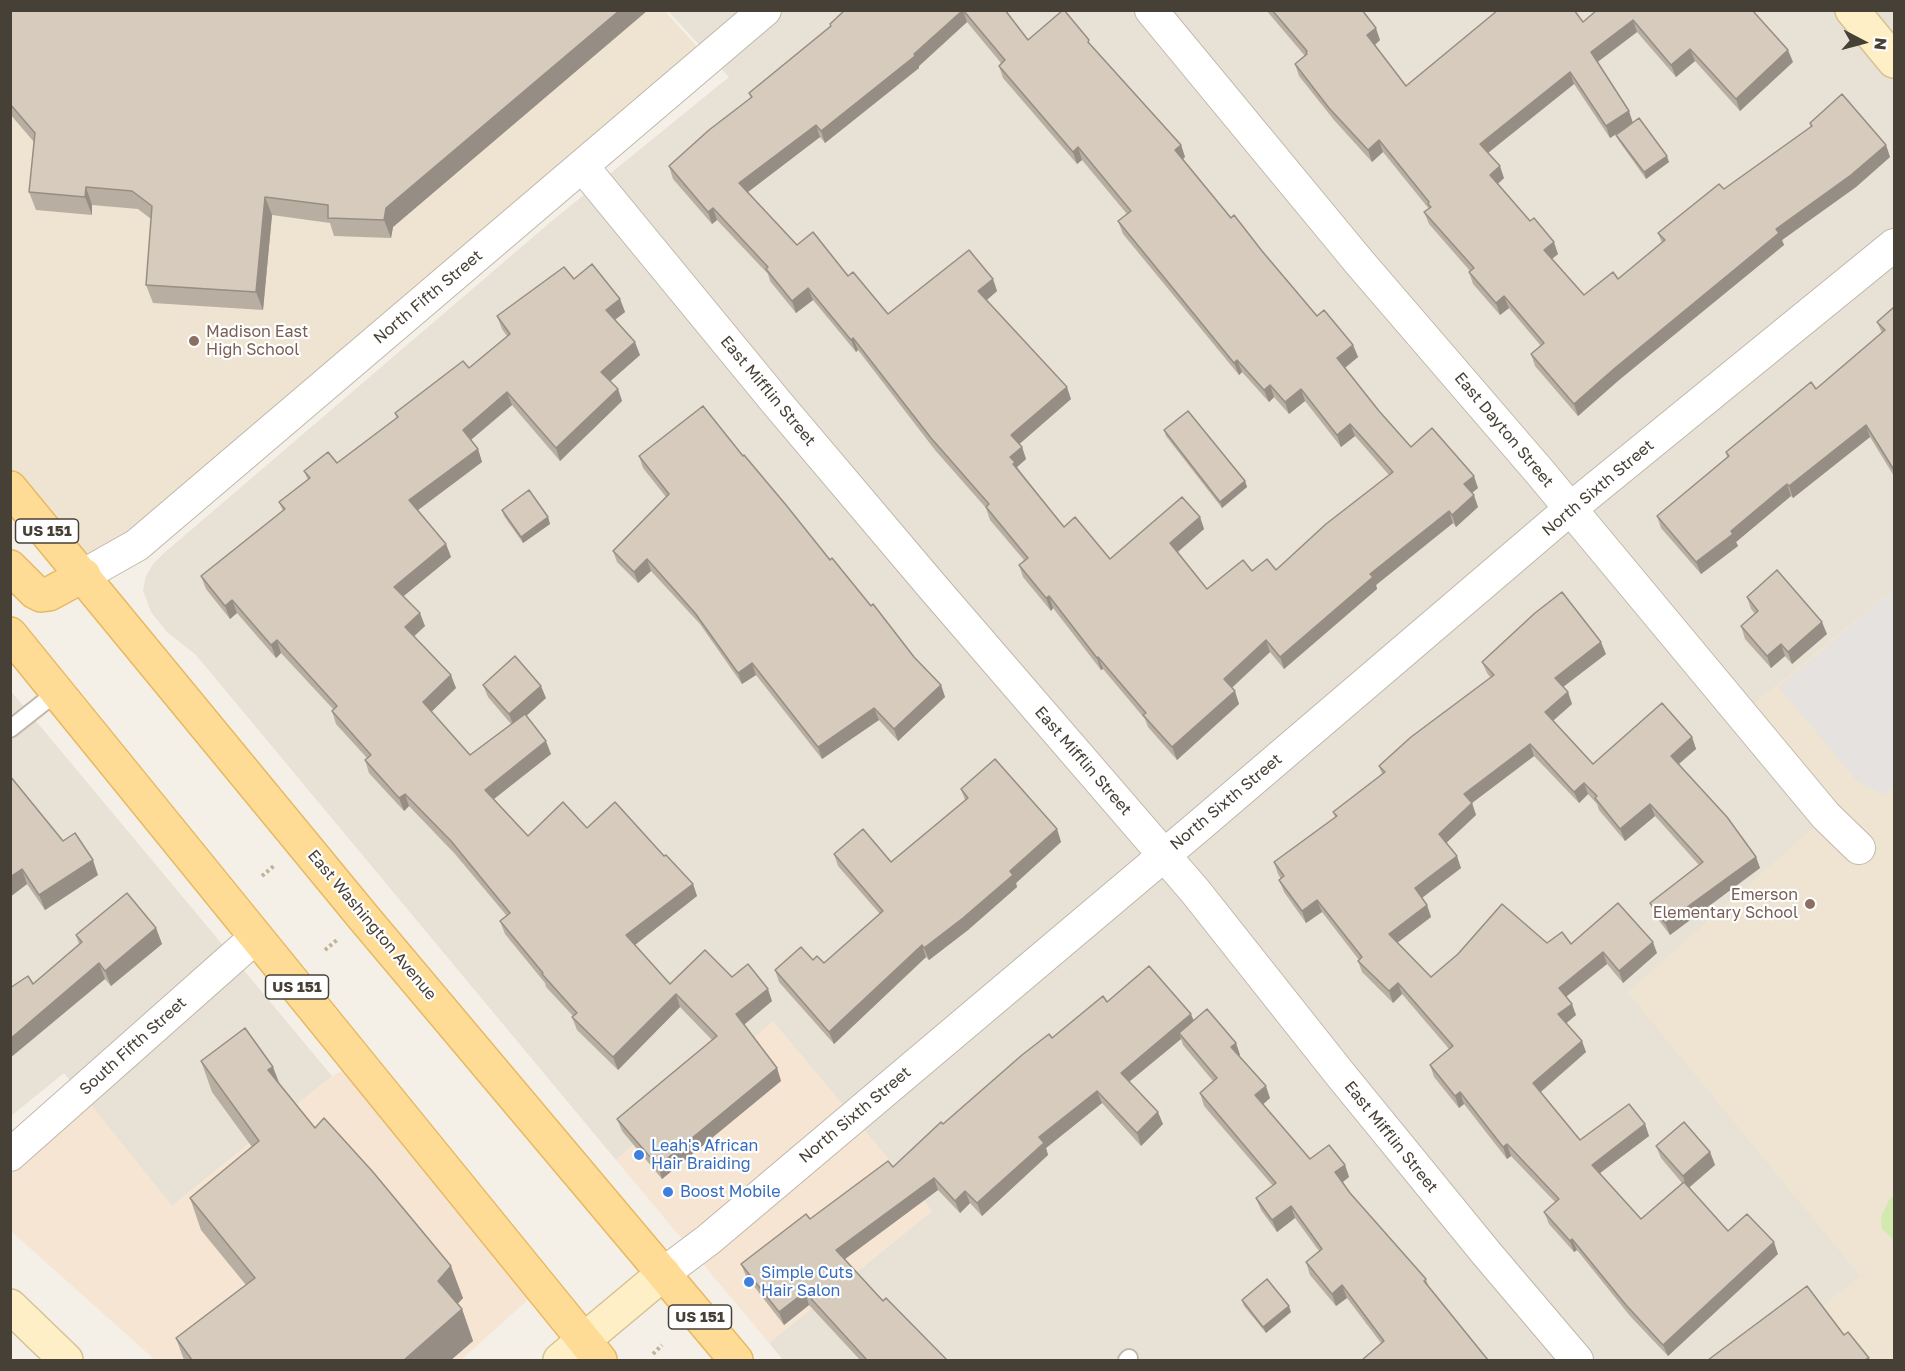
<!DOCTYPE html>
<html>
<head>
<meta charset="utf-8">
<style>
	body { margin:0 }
	#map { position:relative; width:1905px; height:1371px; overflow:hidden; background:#f4f0e7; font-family:"Golos Text",sans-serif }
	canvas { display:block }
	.frame { position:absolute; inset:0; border:12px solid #474036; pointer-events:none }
	.north { position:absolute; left:1833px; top:12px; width:60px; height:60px; -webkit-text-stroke:4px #fff; paint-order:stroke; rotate:96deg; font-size:16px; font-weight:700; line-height:24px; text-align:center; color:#474036 }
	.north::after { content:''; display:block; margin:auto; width:21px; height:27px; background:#474036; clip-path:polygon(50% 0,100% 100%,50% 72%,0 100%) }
</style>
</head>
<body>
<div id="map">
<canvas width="1905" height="1371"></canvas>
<div class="frame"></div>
<div class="north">N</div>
</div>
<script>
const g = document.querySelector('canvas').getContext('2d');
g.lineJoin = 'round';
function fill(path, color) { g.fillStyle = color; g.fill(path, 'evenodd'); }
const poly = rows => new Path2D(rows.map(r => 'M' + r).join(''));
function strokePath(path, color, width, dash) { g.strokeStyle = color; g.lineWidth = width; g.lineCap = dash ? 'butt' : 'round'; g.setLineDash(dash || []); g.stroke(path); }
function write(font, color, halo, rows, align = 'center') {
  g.font = font + ' "Golos Text",sans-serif'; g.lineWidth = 4.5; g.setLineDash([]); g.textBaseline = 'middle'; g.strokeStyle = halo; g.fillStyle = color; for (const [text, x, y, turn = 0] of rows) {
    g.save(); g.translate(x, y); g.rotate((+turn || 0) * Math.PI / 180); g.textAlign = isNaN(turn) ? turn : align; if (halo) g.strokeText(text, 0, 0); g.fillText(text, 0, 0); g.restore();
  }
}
fill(poly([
	[668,11,1894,11,1894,1360,783,1360,769,1343,932,1211,773,1022,616,1160,196,655,167,632,151,612,143,590,146,576,153,564,163,554,553,220,729,77],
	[10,690,332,1076,172,1206,64,1073,11,1116]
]), '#e8e1d5');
fill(poly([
	[773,1021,932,1211,769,1343,616,1160],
	[359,1062,541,1288,461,1360,155,1360,11,1231,11,1155,81,1092,172,1206,332,1076]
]), '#f6e5d2');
fill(poly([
	[10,11,665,11,708,59,84,575,11,488],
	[1894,588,1894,1360,1864,1360,1821,1307,1860,1276,1627,992,1825,817,1741,714]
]), '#eee4d1');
fill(poly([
	[1894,1195,1894,1245,1891,1237,1882,1229,1881,1217,1889,1200]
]), '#d2e9af');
fill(poly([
	[1894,589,1894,786,1884,795,1857,781,1779,687]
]), '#e5e2df');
const lane = poly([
	[10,729,57,692],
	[1127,1360,1129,1358]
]);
const street = poly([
	[1151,10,1360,263,1539,471,1826,816,1859,848],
	[583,167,777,403,931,585,1195,891,1340,1074,1487,1254,1577,1360],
	[84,575,137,545,765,10],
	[10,1155,256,937],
	[664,1273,708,1240,1200,825,1570,509,1894,245]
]);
const secondary = poly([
	[1852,10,1894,61],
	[10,1306,66,1360],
	[560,1360,664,1273]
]);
const primary = poly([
	[10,488,364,918,736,1360],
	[10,567,35,592,41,595,49,594,84,575],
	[10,634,600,1360]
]);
strokePath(lane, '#c0b7aa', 20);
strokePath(street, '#c0b7aa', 34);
strokePath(secondary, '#d5c296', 36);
strokePath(primary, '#e7b963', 36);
strokePath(poly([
	[262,876,275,865],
	[325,950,337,940],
	[653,1354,662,1345]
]), '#c2b29a', 4, [3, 3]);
strokePath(lane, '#fff', 16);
strokePath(street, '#fff', 32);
strokePath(secondary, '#ffefc6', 33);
strokePath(primary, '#ffdc95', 33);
fill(poly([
	[10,10,648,10,393,227,391,238,334,236,330,223,272,215,263,310,153,303,146,285,151,219,138,209,92,205,92,215,36,210,29,192,34,142,10,114],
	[845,10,1005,10,1028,40,1092,46,1181,145,1185,157,1183,159,1231,218,1317,316,1353,345,1358,357,1345,368,1379,411,1411,447,1478,488,1472,493,1478,507,1456,527,1453,523,1376,585,1377,589,1284,669,1270,652,1232,688,1239,704,1177,760,1148,727,1145,719,1103,669,1101,670,1053,608,1051,611,1023,577,1019,565,1024,560,990,520,986,508,935,450,858,350,856,352,813,300,796,313,770,281,768,274,717,220,712,224,673,179,669,166,751,98,749,93,830,26,830,24],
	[967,22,1001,63,999,66,1003,78,1077,164,1082,160,1127,214,1118,221,1123,234,1239,375,1242,372,1269,402,1274,397,1289,414,1305,401,1341,447,1355,436,1389,475,1276,570,1252,571,1207,589,1178,552,1204,529,1200,517,1110,559,1064,527,1017,467,1026,459,1022,447,1019,444,1071,399,987,300,997,291,993,279,888,314,848,276,797,245,748,192,820,137,825,143,919,68,919,66],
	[1266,10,1362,10,1380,40,1375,45,1406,86,1583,22,1597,10,1793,62,1740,111,1695,61,1676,77,1637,32,1597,62,1633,123,1669,162,1646,179,1619,141,1616,135,1627,127,1610,138,1574,84,1488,153,1504,178,1498,184,1558,254,1552,259,1584,295,1618,279,1662,243,1658,233,1724,189,1811,127,1810,123,1886,145,1890,157,1856,187,1782,240,1784,245,1619,380,1578,416,1535,366,1531,354,1541,346,1509,308,1500,315,1473,284,1469,272,1470,271,1429,224,1424,212,1429,209,1383,152,1372,162,1334,120,1299,76,1295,64,1305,56],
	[574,279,620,299,625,312,615,319,640,355,610,381,618,389,622,401,560,461,512,405,471,440,478,449,482,462,418,510,446,544,451,557,403,596,425,626,414,636,456,688,431,712,470,755,511,724,488,697,483,685,546,698,526,716,551,754,494,799,528,836,587,828,664,856,693,884,697,896,635,945,670,984,732,977,772,1001,744,1025,777,1068,781,1081,662,1179,622,1131,617,1119,712,1040,680,1007,618,1070,577,1030,572,1017,573,1016,546,987,545,983,505,934,500,921,507,916,455,854,409,806,404,811,369,773,365,760,367,758,336,724,332,711,334,710,281,653,276,658,237,613,230,619,206,589,201,576,283,511,279,502,308,480,304,471,337,463,397,418,395,413,469,368,507,336,502,329,497,316],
	[1894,307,1894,476,1870,437,1793,498,1791,496,1736,542,1738,546,1701,574,1661,528,1657,516,1727,457,1726,452,1816,389,1882,333,1877,322],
	[1164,430,1245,481,1247,487,1222,508,1166,436],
	[639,456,743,456,830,560,914,657,941,685,945,697,898,741,879,720,822,759,756,675,742,684,700,624,651,571,638,583,617,562,613,551,666,497,643,468],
	[502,510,548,517,550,524,523,543,504,516],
	[1747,597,1827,634,1792,664,1785,656,1771,668,1745,639,1741,626,1755,614,1751,609],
	[1606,654,1563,687,1568,692,1572,704,1553,721,1593,764,1692,737,1696,749,1679,764,1756,857,1760,868,1670,935,1654,914,1650,903,1699,865,1655,816,1625,841,1599,810,1597,804,1588,794,1579,803,1534,756,1472,803,1476,815,1446,843,1461,868,1422,898,1427,905,1431,917,1397,943,1431,977,1547,943,1571,944,1657,953,1623,983,1607,964,1566,997,1576,1015,1566,1023,1586,1052,1541,1092,1580,1140,1645,1124,1649,1136,1600,1173,1641,1219,1682,1183,1661,1158,1656,1146,1710,1152,1715,1165,1689,1188,1728,1231,1778,1254,1668,1356,1630,1316,1577,1250,1574,1252,1549,1224,1544,1212,1556,1203,1511,1156,1507,1159,1464,1104,1459,1108,1434,1077,1430,1065,1449,1049,1402,994,1393,1003,1362,972,1358,961,1359,960,1322,912,1306,923,1284,892,1279,880,1281,879,1278,874,1274,862,1335,817,1333,812,1382,774,1379,766,1491,678,1487,673,1482,662],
	[10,776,63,841,98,875,45,910,27,884,10,897],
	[961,789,1057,829,1061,842,1016,883,1017,887,968,930,929,960,926,957,834,1044,779,982,775,970,813,960,824,963,880,914,838,866,834,854,891,862,965,800],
	[156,928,162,944,111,986,105,979,10,1058,10,988,33,984,79,944,76,935],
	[1107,1002,1194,1020,1236,1043,1240,1055,1239,1056,1270,1098,1263,1104,1310,1159,1345,1165,1349,1177,1343,1182,1350,1193,1426,1279,1429,1287,1488,1360,1381,1343,1347,1298,1336,1306,1310,1275,1306,1262,1319,1251,1295,1218,1277,1232,1261,1210,1256,1198,1273,1186,1204,1106,1200,1093,1213,1081,1183,1045,1181,1039,1129,1082,1163,1124,1141,1146,1102,1103,1046,1148,1048,1155,982,1216,970,1203,960,1213,938,1190,845,1259,883,1301,947,1360,860,1360,809,1305,784,1325,746,1276,741,1264,810,1219,893,1167,943,1124,1052,1038],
	[201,1061,279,1083,315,1128,463,1298,457,1304,462,1309,473,1341,451,1360,184,1360,176,1338,246,1285,201,1230,190,1198,252,1147,212,1092],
	[1242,1300,1291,1312,1266,1333,1244,1306]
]), '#b8afa2');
fill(poly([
	[620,10,648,10,393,227,391,238,384,220,386,208],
	[963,10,967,22,919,66,919,68,825,143,821,131,914,54],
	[1633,20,1637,32,1595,64,1591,52],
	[1376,28,1380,40,1372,47,1367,35],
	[1690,49,1695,61,1676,77,1671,65],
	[1788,50,1793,62,1740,111,1736,99],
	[1570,72,1574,84,1484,156,1480,144],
	[1629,111,1633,123,1610,138,1606,126],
	[816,125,820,137,744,195,739,183],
	[1379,140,1383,152,1372,162,1368,150],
	[1181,145,1185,157,1179,162,1175,150],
	[1886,145,1890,157,1856,187,1782,240,1784,245,1619,380,1578,416,1574,404,1615,368,1776,229],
	[1078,147,1082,160,1077,164,1073,152],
	[1667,156,1669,162,1646,179,1644,172],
	[1500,166,1504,178,1494,187,1490,175],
	[86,187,92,205,92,215,85,197],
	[265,197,272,215,263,310,256,292],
	[713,208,717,220,712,224,708,212],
	[1554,242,1558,254,1548,262,1544,250],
	[993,279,997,291,983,303,978,291],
	[808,288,813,300,796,313,792,301],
	[1504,296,1509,308,1500,315,1496,303],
	[620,299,625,312,611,323,606,310],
	[853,338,858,350,856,352,851,340],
	[635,342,640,355,606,385,601,372],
	[1353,345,1358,357,1342,370,1337,358],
	[1237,360,1242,372,1239,375,1234,363],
	[1270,385,1274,397,1269,402,1264,390],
	[1067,387,1071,399,1016,447,1011,435],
	[618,389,622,401,560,461,556,448],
	[1301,389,1305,401,1289,414,1285,402],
	[507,392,512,405,467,443,463,430],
	[1350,424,1355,436,1341,447,1337,435],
	[1866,425,1870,437,1793,498,1789,486],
	[1022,447,1026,459,1017,467,1019,474,1010,457],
	[478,449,482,462,414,513,409,500],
	[1474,476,1478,488,1468,496,1464,484],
	[1245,481,1247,487,1222,508,1220,502],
	[1787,484,1791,496,1736,542,1738,546,1701,574,1696,562,1731,531],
	[1474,495,1478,507,1456,527,1452,515],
	[1449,511,1453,523,1376,585,1377,589,1284,669,1280,657,1370,574],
	[548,517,550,524,523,543,521,537],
	[1200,517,1204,529,1174,555,1170,543],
	[446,544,451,557,399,600,394,587],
	[647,559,651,571,638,583,634,572],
	[1049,596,1053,608,1051,611,1046,598],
	[232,600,237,613,230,619,225,606],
	[420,613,425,626,410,640,405,627],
	[1822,622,1827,634,1792,664,1788,652],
	[277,640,281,653,276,658,271,645],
	[1266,640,1270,652,1228,691,1224,679],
	[1601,642,1606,654,1559,690,1555,678],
	[1781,644,1785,656,1771,668,1767,656],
	[1098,657,1103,669,1101,670,1097,658],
	[752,663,756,675,742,684,738,673],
	[451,675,456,688,428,715,423,702],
	[941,685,945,697,898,741,894,729],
	[541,686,546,698,514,727,509,714],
	[1235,691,1239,704,1177,760,1172,747],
	[1568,692,1572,704,1549,724,1545,712],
	[874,708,879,720,822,759,818,747],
	[1692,737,1696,749,1675,767,1671,756],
	[546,741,551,754,490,802,485,790],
	[1530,744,1534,756,1468,806,1464,794],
	[1584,783,1588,794,1579,803,1574,792],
	[405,794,409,806,404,811,399,798],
	[1472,803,1476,815,1443,846,1439,834],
	[1650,804,1655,816,1625,841,1620,829],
	[1057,829,1061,842,1016,883,1017,887,968,930,929,960,924,948],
	[1457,856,1461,868,1419,900,1415,888],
	[1756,857,1760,868,1670,935,1665,923],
	[93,860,98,875,45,910,39,895],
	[22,869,27,884,10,897,10,877],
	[693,884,697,896,631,948,626,935],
	[1317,900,1322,912,1306,923,1302,911],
	[1427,905,1431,917,1393,946,1389,934],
	[156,928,162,944,111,986,105,971],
	[1653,942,1657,953,1623,983,1619,971],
	[922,945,926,957,834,1044,829,1032],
	[1603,952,1607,964,1563,999,1559,988],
	[99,963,105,979,10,1058,10,1039],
	[1398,983,1402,994,1393,1003,1389,991],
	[768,989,772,1001,741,1027,736,1014],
	[676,994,680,1007,618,1070,613,1057],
	[1572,1004,1576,1015,1563,1026,1558,1014],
	[1191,1014,1196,1026,1179,1033,1181,1039,1125,1085,1121,1073],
	[1582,1041,1586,1052,1538,1094,1533,1083],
	[1236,1043,1240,1055,1236,1059,1231,1047],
	[273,1067,285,1098,268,1070],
	[777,1068,781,1081,662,1179,658,1166],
	[1266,1086,1270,1098,1260,1107,1255,1095],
	[1097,1091,1102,1103,1046,1148,1048,1155,982,1216,977,1203,1039,1137],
	[1460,1092,1464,1104,1459,1108,1455,1096],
	[1158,1112,1163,1124,1141,1146,1137,1133],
	[1645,1124,1649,1136,1596,1176,1592,1165],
	[1507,1144,1511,1156,1507,1159,1503,1147],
	[1710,1152,1715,1165,1687,1189,1683,1176],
	[1345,1165,1349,1177,1340,1184,1335,1172],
	[934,1178,938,1190,841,1262,836,1250],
	[965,1191,970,1203,960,1213,955,1201],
	[1291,1206,1295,1218,1277,1232,1272,1220],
	[1572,1239,1577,1250,1574,1252,1570,1241],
	[1774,1242,1778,1254,1668,1356,1663,1345],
	[451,1266,463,1298,450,1312,438,1281],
	[1342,1285,1347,1298,1336,1306,1332,1294],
	[805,1292,809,1305,784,1325,779,1312],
	[1289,1306,1291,1312,1266,1333,1263,1327],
	[462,1309,473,1341,451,1360,404,1360]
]), '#968e84');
const building = poly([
	[10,10,620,10,386,208,384,220,328,218,328,205,265,197,256,292,146,285,152,206,132,191,86,187,85,197,29,192,35,133,10,104,10,10],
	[845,10,963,10,914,54,915,56,821,131,816,125,739,183,797,245,813,232,848,276,853,272,888,314,969,250,993,279,978,291,1067,387,1011,435,1022,447,1010,457,1015,462,1013,464,1064,527,1075,517,1110,559,1182,497,1200,517,1170,543,1207,589,1243,560,1252,571,1267,559,1276,570,1326,524,1393,472,1350,424,1337,435,1301,389,1285,402,1270,385,1264,390,1237,360,1234,363,1118,221,1131,211,1078,147,1073,152,999,66,1005,60,963,10,1005,10,1028,40,1063,10,1064,10,1089,40,1088,42,1181,145,1175,150,1231,218,1234,215,1262,251,1317,316,1324,310,1353,345,1337,358,1379,411,1411,447,1432,428,1474,476,1464,484,1474,495,1452,515,1449,511,1370,574,1373,577,1280,657,1266,640,1224,679,1235,691,1172,747,1143,715,1146,713,1098,657,1097,658,1049,596,1046,598,1019,565,1028,558,986,507,989,504,931,438,853,338,851,340,808,288,792,301,766,269,768,267,713,208,708,212,669,166,709,130,752,97,749,93,831,26,830,24,845,10],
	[1272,10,1362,10,1376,28,1367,35,1406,86,1498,10,1574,10,1583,22,1597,10,1752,10,1788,50,1736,99,1690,49,1671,65,1633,20,1591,52,1629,111,1606,126,1570,72,1480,144,1500,166,1490,175,1530,221,1534,218,1554,242,1544,250,1584,295,1613,272,1618,279,1665,240,1658,233,1719,184,1724,189,1812,126,1810,123,1842,94,1886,145,1851,175,1776,229,1779,233,1615,368,1574,404,1531,354,1544,343,1504,296,1496,303,1469,272,1474,268,1424,212,1431,207,1428,204,1429,202,1379,140,1368,150,1329,108,1295,64,1307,54,1306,52,1307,51,1272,10],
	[1639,118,1667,156,1644,172,1616,135,1639,118],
	[592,264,620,299,606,310,635,342,601,372,618,389,556,448,507,392,463,430,478,449,409,500,446,544,394,587,420,613,405,627,451,675,423,702,470,755,525,714,546,741,485,790,528,836,563,802,587,828,615,802,664,856,666,855,693,884,626,935,670,984,705,950,732,977,748,964,768,989,736,1014,777,1068,658,1166,617,1119,717,1036,676,994,613,1057,572,1017,577,1013,542,974,543,973,500,921,510,913,451,841,405,794,399,798,365,760,371,755,332,711,337,706,277,640,271,645,232,600,225,606,201,576,285,509,279,502,310,478,304,471,328,452,337,463,398,417,395,413,463,361,469,368,510,334,497,316,564,267,574,279,592,264],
	[1894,307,1894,470,1866,425,1789,486,1787,484,1731,531,1733,534,1696,562,1657,516,1729,456,1726,452,1782,406,1811,382,1816,389,1885,330,1877,322,1894,307],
	[703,406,743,456,744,455,786,505,830,560,832,558,871,606,873,604,914,657,941,685,894,729,874,708,818,747,752,663,738,673,695,613,647,559,634,572,613,551,669,494,639,456,703,406],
	[1188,411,1245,481,1220,502,1164,430,1188,411],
	[529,490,548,517,521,537,502,510,529,490],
	[1777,570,1822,622,1788,652,1781,644,1767,656,1741,626,1758,611,1747,597,1777,570],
	[1562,592,1601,642,1555,678,1568,692,1545,712,1593,764,1662,703,1692,737,1671,756,1727,817,1756,857,1665,923,1650,903,1703,862,1650,804,1620,829,1595,798,1597,796,1584,783,1574,792,1530,744,1464,794,1472,803,1439,834,1457,856,1415,888,1427,905,1389,934,1431,977,1458,954,1502,904,1547,943,1562,932,1571,944,1618,903,1653,942,1619,971,1603,952,1559,988,1572,1004,1558,1014,1582,1041,1533,1083,1580,1140,1629,1104,1645,1124,1592,1165,1641,1219,1684,1182,1728,1231,1747,1214,1774,1242,1663,1345,1626,1305,1572,1239,1570,1241,1544,1212,1559,1199,1507,1144,1503,1147,1460,1092,1455,1096,1430,1065,1453,1046,1398,983,1389,991,1358,961,1362,957,1317,900,1302,911,1279,880,1284,876,1274,862,1337,816,1333,812,1385,772,1379,766,1411,737,1494,675,1482,662,1535,613,1562,592],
	[515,656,541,686,509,714,483,685,515,656],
	[995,759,1057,829,1010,871,1013,875,963,918,924,948,922,945,829,1032,775,970,801,947,813,960,817,956,824,963,883,911,834,854,863,829,891,862,968,798,961,789,995,759],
	[10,776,63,841,75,833,93,860,39,895,22,869,10,877,10,776],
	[127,893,156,928,105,971,99,963,10,1039,10,988,28,976,33,984,82,942,76,935,127,893],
	[1149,966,1191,1014,1121,1073,1158,1112,1137,1133,1097,1091,1039,1137,1044,1143,977,1203,965,1191,955,1201,934,1178,836,1250,883,1301,886,1298,947,1360,867,1360,805,1292,779,1312,741,1264,806,1214,810,1219,888,1161,893,1167,941,1122,943,1124,1022,1055,1049,1034,1052,1038,1103,996,1107,1002,1149,966],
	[1207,1009,1236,1043,1231,1047,1266,1086,1255,1095,1310,1159,1329,1145,1345,1165,1335,1172,1350,1193,1426,1279,1424,1281,1488,1360,1362,1360,1384,1341,1342,1285,1332,1294,1306,1262,1322,1249,1291,1206,1272,1220,1256,1198,1276,1183,1200,1093,1217,1078,1179,1033,1207,1009],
	[245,1028,273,1067,268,1070,315,1128,324,1118,373,1172,451,1266,438,1281,462,1309,404,1360,192,1360,176,1338,255,1278,190,1198,259,1141,201,1061,245,1028],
	[1684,1122,1710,1152,1683,1176,1656,1146,1684,1122],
	[1267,1279,1289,1306,1263,1327,1242,1300,1267,1279],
	[1807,1286,1844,1335,1848,1332,1869,1358,1865,1360,1708,1360,1807,1286]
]);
fill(building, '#d6cbbc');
strokePath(building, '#968e84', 1.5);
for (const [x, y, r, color] of [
	[194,341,6,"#8d6e63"],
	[1810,904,6,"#8d6e63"],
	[639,1155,6,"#3f7fe0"],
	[668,1192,6,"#3f7fe0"],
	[749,1282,6,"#3f7fe0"]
]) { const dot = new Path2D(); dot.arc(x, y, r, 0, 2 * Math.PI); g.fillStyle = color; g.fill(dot); strokePath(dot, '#fff', 2); }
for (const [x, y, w] of [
	[47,531,63],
	[297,987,63],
	[700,1317,63]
]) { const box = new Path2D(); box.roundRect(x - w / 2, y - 12, w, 24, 4.5); g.fillStyle = '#fff'; g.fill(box); strokePath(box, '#474036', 1.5); }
write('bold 15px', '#474036', null, [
	["US 151",47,531],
	["US 151",297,987],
	["US 151",700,1317]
]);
write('16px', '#474036', '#fff', [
	["North Fifth Street",428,297,-40],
	["East Mifflin Street",768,391,50],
	["East Dayton Street",1504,430,50],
	["North Sixth Street",1598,488,-40],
	["East Mifflin Street",1083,761,49],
	["North Sixth Street",1226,802,-40],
	["East Washington Avenue",372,925,50],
	["South Fifth Street",133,1046,-42],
	["North Sixth Street",855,1115,-40],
	["East Mifflin Street",1391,1137,51]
]);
write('16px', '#785e54', '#fff', [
	["Madison East",206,332],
	["High School",206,350],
	["Emerson",1798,895,"right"],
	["Elementary School",1798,913,"right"]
], 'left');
write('16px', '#366cbe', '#fff', [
	["Leah's African",651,1146],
	["Hair Braiding",651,1164],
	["Boost Mobile",680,1192],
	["Simple Cuts",761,1273],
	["Hair Salon",761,1291]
], 'left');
</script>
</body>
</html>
